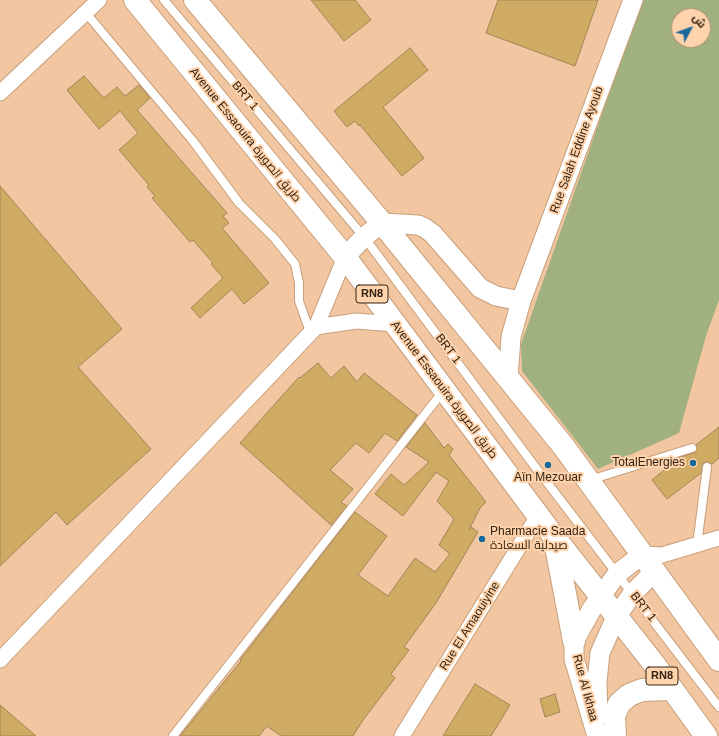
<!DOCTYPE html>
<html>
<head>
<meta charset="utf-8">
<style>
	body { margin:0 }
	#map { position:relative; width:719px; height:736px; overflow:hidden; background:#f1c6a0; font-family:Helvetica,Cairo,sans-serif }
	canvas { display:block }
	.north { position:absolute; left:671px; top:8px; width:40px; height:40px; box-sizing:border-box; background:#ffd3ac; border:1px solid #ad8c6f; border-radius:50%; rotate:49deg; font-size:11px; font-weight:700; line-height:16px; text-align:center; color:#322213 }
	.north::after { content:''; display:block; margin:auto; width:14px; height:18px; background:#1a699b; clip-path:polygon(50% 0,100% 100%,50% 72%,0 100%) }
</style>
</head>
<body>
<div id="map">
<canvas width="719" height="736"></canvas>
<div class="north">ش</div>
</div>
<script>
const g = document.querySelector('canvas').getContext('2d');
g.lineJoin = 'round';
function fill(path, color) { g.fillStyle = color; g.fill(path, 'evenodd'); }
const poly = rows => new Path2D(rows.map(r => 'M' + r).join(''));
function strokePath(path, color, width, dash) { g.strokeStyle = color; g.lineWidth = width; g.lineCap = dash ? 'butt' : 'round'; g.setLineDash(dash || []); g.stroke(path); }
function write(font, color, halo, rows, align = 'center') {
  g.font = font + ' Helvetica,Cairo,sans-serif'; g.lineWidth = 4; g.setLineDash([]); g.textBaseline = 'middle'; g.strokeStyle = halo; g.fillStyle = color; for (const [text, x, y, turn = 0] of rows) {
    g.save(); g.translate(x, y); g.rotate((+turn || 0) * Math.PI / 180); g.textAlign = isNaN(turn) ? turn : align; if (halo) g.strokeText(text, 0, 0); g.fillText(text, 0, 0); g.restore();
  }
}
fill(poly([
	[642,0,719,0,719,300,706,336,679,433,598,469,522,371,521,344],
	[679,16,703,16,703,40,679,40]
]), '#a1b07f');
const building = poly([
	[311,0,355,0,371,20,344,41,311,0],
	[498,0,598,0,575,66,486,33,498,0],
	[410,48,428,70,383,107,424,158,402,176,360,125,359,126,355,121,347,127,334,111,410,48],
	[84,76,104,98,117,87,125,96,139,85,150,98,137,110,227,213,223,216,229,223,222,228,269,283,244,304,232,289,200,318,191,308,223,278,211,264,213,263,193,240,190,242,152,198,155,196,147,187,149,185,119,150,138,133,120,111,99,129,67,90,84,76],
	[0,186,122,329,78,367,151,449,67,525,56,512,0,566,0,186],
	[318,363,331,378,344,366,357,382,364,373,417,415,397,441,385,433,369,453,356,443,330,470,353,489,341,502,347,506,331,525,240,443,299,377,300,378,318,363],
	[425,423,444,448,448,444,453,449,449,455,486,502,480,508,469,530,471,527,478,532,436,603,404,647,409,650,391,674,395,678,363,720,353,736,281,736,267,726,259,736,180,736,241,661,240,660,355,512,387,536,358,575,388,596,415,558,435,572,450,554,439,545,454,519,437,501,449,481,436,472,403,516,375,494,391,474,404,485,429,462,406,447,425,423],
	[719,427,719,458,712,464,707,462,703,463,701,473,667,499,652,480,680,457,696,452,696,445,719,427],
	[475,684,510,705,491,736,443,736,475,684],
	[555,694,560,712,545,717,540,699,555,694],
	[0,705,36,736,0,736,0,705]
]);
fill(building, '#d0ab63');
strokePath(building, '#9f8657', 1);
const service = poly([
	[164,0,364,237,536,468,719,707],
	[86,13,193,141,239,203,275,239,295,264,299,283,299,301,310,332],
	[590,480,692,448],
	[697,545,707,467],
	[173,736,444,390]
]);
const minor = poly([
	[0,93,99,0],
	[316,327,356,321,394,324],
	[643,554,662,555,719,538],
	[0,660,316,327,345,257],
	[402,736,538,516]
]);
const tertiary = poly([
	[345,257,364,237,382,223,418,225,425,228,433,234,480,288,496,296,521,301],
	[508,379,511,337,521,301,633,0],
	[598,715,597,682,600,653,616,617,633,593,654,572],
	[597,736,574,659,574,641,593,607,617,574,643,554]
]);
const primary = poly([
	[135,0,345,257,555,538,654,664,706,736],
	[195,0,382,223,564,447,719,660],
	[555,541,574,641],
	[615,736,614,716,619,704,629,695,642,690,671,689]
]);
strokePath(service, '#c99f7a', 10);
strokePath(minor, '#c99f7a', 17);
strokePath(tertiary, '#c99f7a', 21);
strokePath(primary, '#c99f7a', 24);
strokePath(service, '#fff', 8);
strokePath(minor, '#fff', 15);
strokePath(tertiary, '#fff', 19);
strokePath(primary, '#fff', 22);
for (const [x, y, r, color] of [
	[693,463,4,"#1a699b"],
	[548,465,4,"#1a699b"],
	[482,539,4,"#1a699b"]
]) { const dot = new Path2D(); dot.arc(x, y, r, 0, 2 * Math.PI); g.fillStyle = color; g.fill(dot); strokePath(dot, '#ffd3ac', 1.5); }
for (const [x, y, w] of [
	[372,294,32],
	[662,676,32]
]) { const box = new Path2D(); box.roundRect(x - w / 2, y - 9, w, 18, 3); g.fillStyle = '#ffd3ac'; g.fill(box); strokePath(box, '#322213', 1); }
write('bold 11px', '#322213', null, [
	["RN8",372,294],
	["RN8",662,676]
]);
write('12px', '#322213', '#ffd3ac', [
	["BRT 1",245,96,50],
	["Avenue Essaouira طريق الصويرة",245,135,51],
	["Rue Salah Eddine Ayoub",577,150,-70],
	["BRT 1",448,349,53],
	["Avenue Essaouira طريق الصويرة",444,390,53],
	["BRT 1",643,607,52],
	["Rue El Amaouiyine",470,626,-58],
	["Rue Al Ikhaa",585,688,75]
]);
write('12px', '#322213', '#ffd3ac', [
	["TotalEnergies",685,463],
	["Aïn Mezouar",548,478,"center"],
	["Pharmacie Saada",490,532,"left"],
	["صيدلية السعادة",490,546,"left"]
], 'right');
</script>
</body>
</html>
